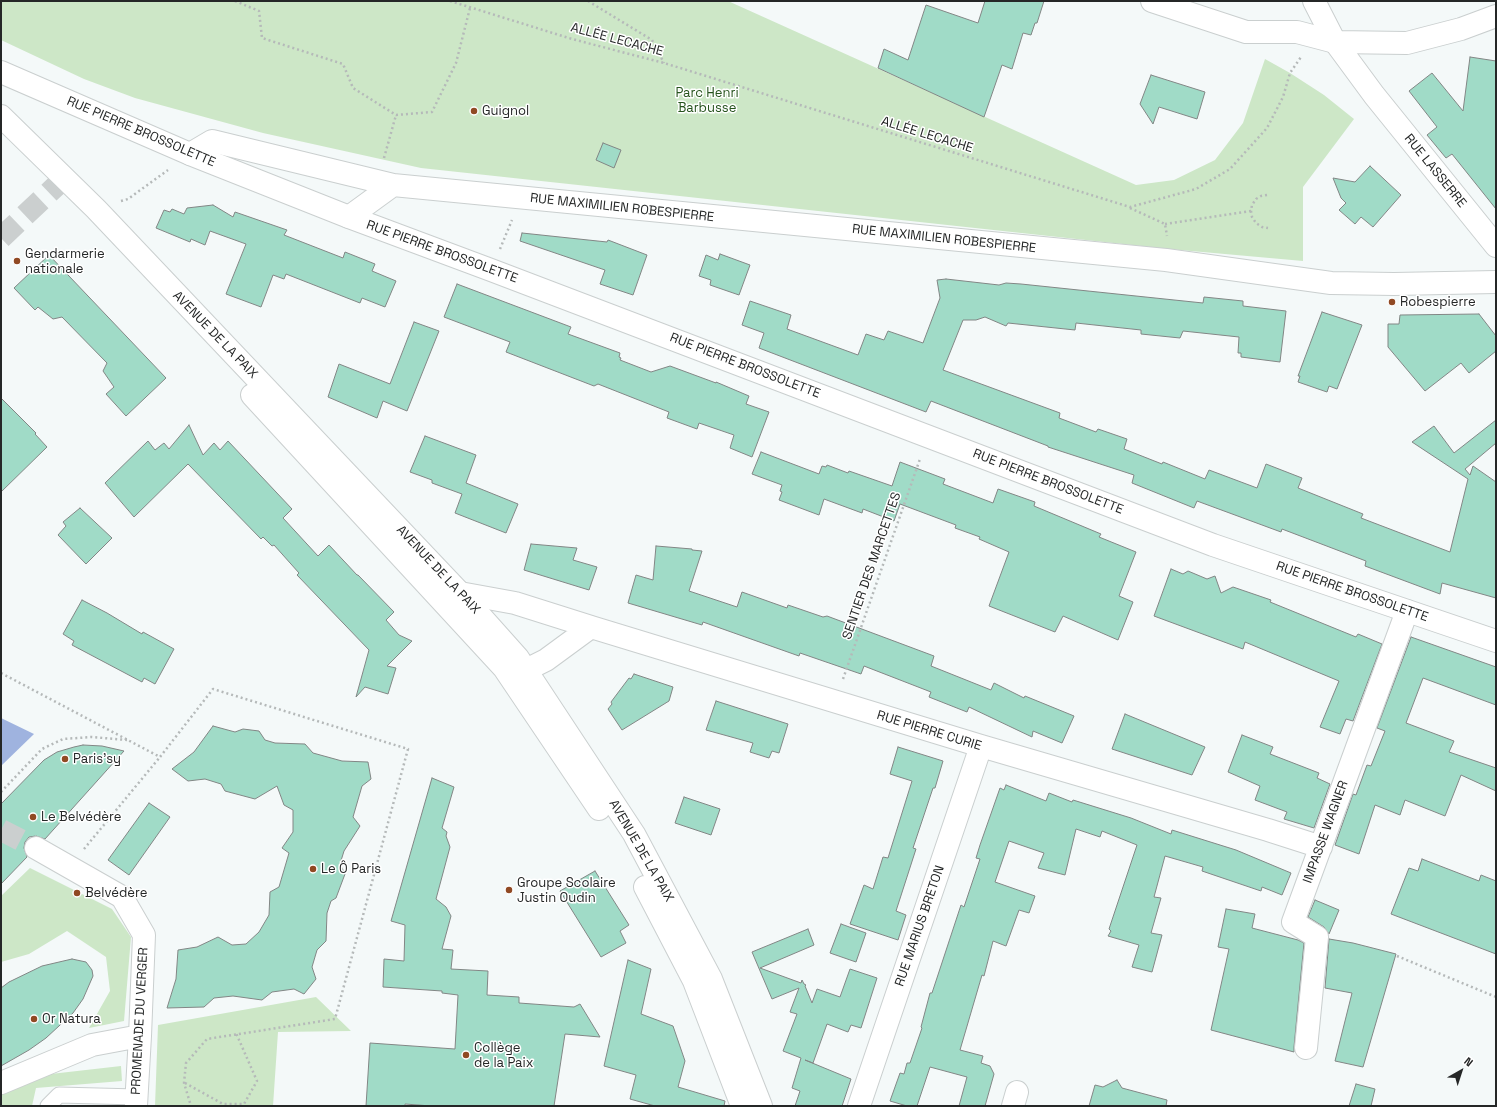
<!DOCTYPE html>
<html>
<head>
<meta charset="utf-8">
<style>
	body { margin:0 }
	#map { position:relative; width:1497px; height:1107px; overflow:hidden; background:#f4f9f9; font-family:"Space Grotesk",sans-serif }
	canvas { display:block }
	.frame { position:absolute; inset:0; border:2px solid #252727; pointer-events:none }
	.north { position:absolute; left:1441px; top:1051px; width:40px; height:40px; -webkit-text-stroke:3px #fff; paint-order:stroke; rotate:39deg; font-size:11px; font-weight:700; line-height:16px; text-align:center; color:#252727 }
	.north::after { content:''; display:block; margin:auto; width:14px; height:18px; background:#252727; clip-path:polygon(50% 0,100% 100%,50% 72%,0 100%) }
</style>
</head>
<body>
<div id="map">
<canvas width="1497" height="1107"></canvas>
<div class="frame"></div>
<div class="north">N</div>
</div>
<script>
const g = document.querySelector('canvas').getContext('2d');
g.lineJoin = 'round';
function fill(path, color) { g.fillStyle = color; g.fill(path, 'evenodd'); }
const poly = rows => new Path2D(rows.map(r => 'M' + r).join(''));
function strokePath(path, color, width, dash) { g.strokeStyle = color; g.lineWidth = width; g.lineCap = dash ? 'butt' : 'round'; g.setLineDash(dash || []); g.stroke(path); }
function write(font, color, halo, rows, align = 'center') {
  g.font = font + ' "Space Grotesk",sans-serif'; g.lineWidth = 3; g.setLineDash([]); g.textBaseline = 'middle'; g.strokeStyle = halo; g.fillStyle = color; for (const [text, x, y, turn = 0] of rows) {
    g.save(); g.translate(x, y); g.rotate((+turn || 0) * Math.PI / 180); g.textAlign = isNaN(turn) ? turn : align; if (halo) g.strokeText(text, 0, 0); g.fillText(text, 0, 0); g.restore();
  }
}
fill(poly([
	[1,1,728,1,1136,185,1174,180,1215,160,1243,123,1265,59,1290,73,1324,95,1354,119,1303,187,1303,261,1169,249,421,168,263,133,135,98,84,79,1,40],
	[30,868,112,909,131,937,124,1021,89,1028,110,991,106,957,67,931,29,954,1,962,1,896],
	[316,997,351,1031,278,1032,273,1106,155,1106,158,1025],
	[121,1066,122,1081,36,1088,32,1106,1,1106,1,1087,42,1075]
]), '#cde7c7');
fill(poly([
	[1,718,34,734,1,766]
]), '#9fb3df');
const building = poly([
	[985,1,1044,1,1037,23,1035,23,1031,35,1023,33,1012,69,1002,65,984,117,878,68,884,49,908,60,926,5,978,23,985,1],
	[1470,57,1496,61,1496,209,1452,154,1446,158,1427,135,1437,127,1409,91,1432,73,1463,111,1470,57],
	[1151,75,1205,92,1197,119,1159,107,1153,124,1140,104,1151,75],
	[603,143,621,150,614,168,596,160,603,143],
	[1370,166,1401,195,1373,227,1361,217,1355,224,1339,210,1346,203,1341,198,1333,178,1355,182,1370,166],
	[213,205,233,217,235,212,287,230,284,235,343,258,345,252,375,264,372,271,396,281,385,307,362,298,360,303,286,274,284,279,273,275,261,307,226,294,246,244,210,231,205,245,191,239,190,242,156,228,164,210,170,212,172,209,184,214,187,208,213,205],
	[522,233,607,242,608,240,647,255,633,295,600,284,605,270,520,241,522,233],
	[720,254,750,265,739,295,710,285,711,280,699,276,706,255,718,260,720,254],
	[49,255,166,378,126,416,106,394,114,387,103,371,107,363,62,317,53,319,38,307,35,310,14,288,49,255],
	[946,279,999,285,1006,283,1021,284,1203,303,1204,297,1243,301,1243,306,1286,311,1280,362,1241,357,1241,353,1238,353,1239,337,1183,331,1180,338,1141,334,1141,330,1076,323,1075,330,1008,323,1006,326,985,317,976,320,963,320,943,370,1060,413,1059,418,1096,432,1098,429,1127,439,1124,449,1162,464,1163,462,1205,479,1209,470,1257,488,1266,464,1302,478,1298,488,1363,514,1361,518,1450,552,1468,479,1412,442,1434,426,1454,453,1496,420,1496,443,1465,469,1470,475,1473,466,1496,482,1496,598,1442,583,1440,594,1365,566,1366,561,1282,529,1281,532,1197,501,1194,508,1132,483,1134,475,1048,447,1048,446,931,401,926,412,759,348,764,333,742,325,750,301,791,315,787,329,858,355,866,334,884,340,888,331,923,343,940,298,937,280,946,279],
	[457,284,571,327,568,334,620,353,619,357,621,358,620,360,651,372,670,366,716,383,716,382,749,396,746,404,769,412,752,457,730,448,734,435,699,423,697,429,667,418,669,412,598,384,594,386,506,352,510,342,444,317,457,284],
	[1322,312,1362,325,1337,389,1329,386,1327,392,1298,382,1300,376,1298,376,1322,312],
	[1479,314,1496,336,1496,351,1469,373,1461,363,1425,391,1388,347,1388,324,1399,324,1400,315,1479,314],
	[414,322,439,331,407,411,383,401,377,418,328,397,339,364,390,384,414,322],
	[1,398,36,433,35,434,47,447,1,492,1,398],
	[189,425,203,455,214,443,220,450,228,441,292,509,283,518,318,556,329,545,357,575,358,575,394,612,386,620,399,635,412,641,387,666,396,668,388,694,365,687,356,697,369,650,297,575,299,573,274,545,272,546,263,537,261,539,188,464,134,517,105,483,148,441,155,450,164,443,169,449,189,425],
	[425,436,476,455,466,483,518,504,506,533,455,513,462,494,432,483,432,480,410,472,425,436],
	[761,452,819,474,822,466,826,467,827,465,848,473,849,471,892,486,900,462,945,479,943,484,993,503,998,489,1035,502,1034,506,1101,534,1099,537,1136,552,1119,596,1133,602,1118,640,1063,616,1055,632,989,606,1009,552,979,539,980,537,955,528,956,525,900,504,894,521,863,509,862,513,824,499,819,515,779,500,782,492,780,491,782,485,752,474,761,452],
	[80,508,112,538,86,564,58,535,66,526,63,522,80,508],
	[531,544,577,548,573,560,597,567,589,590,524,570,531,544],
	[656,546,692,549,692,550,702,551,689,591,737,607,742,592,787,608,788,605,823,617,827,616,934,656,931,666,991,690,994,683,1024,698,1025,696,1074,716,1062,743,1033,731,1032,737,969,707,967,712,929,697,931,692,864,666,861,674,800,653,799,656,703,622,702,625,628,603,636,575,653,580,656,546],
	[1171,569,1183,574,1188,571,1207,579,1215,576,1221,593,1233,587,1271,600,1270,602,1356,637,1358,634,1382,644,1353,721,1346,719,1340,734,1320,727,1339,681,1245,642,1243,649,1154,616,1171,569],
	[82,600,107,613,142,634,143,632,174,649,155,684,144,678,142,682,72,645,74,641,63,634,82,600],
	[1411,637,1496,667,1496,705,1423,678,1406,723,1454,741,1449,752,1496,768,1496,791,1461,775,1445,816,1405,800,1400,815,1375,805,1359,854,1335,845,1353,794,1356,795,1367,765,1371,766,1385,731,1377,728,1411,637],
	[634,674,673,687,669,701,622,730,608,709,612,704,611,702,629,678,631,679,634,674],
	[716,701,788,724,779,753,772,751,769,758,750,752,753,743,706,730,716,701],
	[1125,714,1205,747,1192,775,1112,749,1125,714],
	[213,726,235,732,243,729,259,731,265,740,275,743,305,744,313,753,342,761,368,762,371,779,362,786,353,817,360,826,344,851,340,864,345,874,336,898,331,901,327,913,326,941,317,950,312,967,316,979,304,994,294,989,272,992,262,1000,233,996,214,998,204,1007,167,1008,176,979,178,950,197,947,218,937,232,945,246,944,259,932,269,915,270,892,279,887,289,853,282,848,293,832,293,810,284,805,277,786,255,799,225,791,221,784,205,779,188,781,172,769,194,752,213,726],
	[1242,735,1273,747,1270,754,1319,773,1317,778,1330,784,1314,828,1284,819,1287,812,1255,800,1260,786,1228,772,1242,735],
	[83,745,102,746,124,751,45,839,36,836,29,837,25,842,24,848,27,857,1,884,1,804,44,760,57,752,74,747,83,745],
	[898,747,943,761,935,788,933,788,913,848,916,849,896,911,906,915,898,940,850,924,864,885,873,889,883,857,888,858,912,781,890,774,898,747],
	[432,778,454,787,442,828,447,832,446,836,450,847,436,899,446,907,451,916,442,949,453,950,451,969,488,971,487,995,519,997,519,1003,574,1007,580,1004,600,1037,565,1034,554,1106,431,1106,405,1104,405,1106,366,1106,370,1043,455,1049,458,995,442,993,442,991,383,987,384,959,404,961,405,925,391,921,432,778],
	[1006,785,1046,801,1049,793,1072,802,1073,800,1131,818,1171,834,1172,830,1236,850,1291,873,1282,895,1262,887,1261,891,1202,871,1203,867,1165,856,1154,897,1161,898,1151,933,1162,935,1152,972,1132,967,1139,945,1108,936,1111,931,1109,929,1137,845,1102,831,1100,837,1076,829,1065,875,1038,868,1044,853,1009,841,995,882,1035,896,1029,913,1019,910,1006,946,993,941,984,976,982,975,960,1050,983,1056,981,1063,990,1066,994,1074,985,1106,959,1106,967,1077,930,1067,917,1106,907,1106,890,1101,900,1073,904,1074,907,1063,910,1063,922,1028,921,1027,930,993,932,993,961,905,964,907,980,859,976,858,980,845,1000,788,1004,790,1006,785],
	[684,797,720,809,711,835,675,823,684,797],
	[149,803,170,817,129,875,108,860,149,803],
	[1422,859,1479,881,1481,875,1496,881,1496,954,1391,914,1409,868,1418,871,1422,859],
	[595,871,629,925,620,931,626,943,601,957,560,891,595,871],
	[1315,900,1339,910,1329,934,1324,927,1308,917,1315,900],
	[1226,909,1255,914,1252,928,1298,940,1304,943,1294,1047,1294,1052,1211,1030,1229,949,1218,947,1226,909],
	[841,924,866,933,856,962,830,953,841,924],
	[808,929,814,945,760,968,801,983,802,980,804,984,806,985,805,986,812,1003,817,989,840,997,850,969,877,978,861,1028,851,1025,848,1032,827,1024,813,1063,805,1060,851,1079,842,1106,795,1106,800,1091,792,1088,801,1058,783,1051,797,1014,790,1012,799,988,772,999,752,952,808,929],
	[1329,939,1353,943,1396,954,1363,1067,1335,1061,1352,993,1325,988,1329,939],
	[72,959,86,962,92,970,93,976,83,999,73,1013,46,1038,29,1050,1,1066,1,988,9,982,42,966,72,959],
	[628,960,651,969,641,1014,673,1026,685,1061,678,1087,725,1101,724,1106,655,1106,630,1099,636,1075,604,1066,628,960],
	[1117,1080,1122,1088,1167,1100,1166,1106,1089,1106,1095,1085,1103,1087,1117,1080],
	[1356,1084,1375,1089,1371,1106,1349,1106,1356,1084]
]);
fill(building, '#a0dbc7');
strokePath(building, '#828685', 1);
strokePath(poly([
	[1,238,57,185],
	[1,830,36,848]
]), '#cbcfcf', 22, [22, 11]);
const lane = poly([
	[48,1106,59,1095,137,1097]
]);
const street = poly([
	[1152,1,1246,32,1297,32,1335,42,1407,43,1461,29,1496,16],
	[190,154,212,141,393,185,1166,260,1331,283,1394,284,1496,282],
	[349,217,393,185],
	[448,598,460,593,515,603,591,627,546,660,526,670,508,668],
	[591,627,981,746,1268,830,1321,847],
	[36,848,122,897,144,935,140,1036,136,1106],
	[1306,1048,1317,937,1293,922,1407,611],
	[1,1083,92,1045,140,1036],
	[859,1106,981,746],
	[1013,1106,1017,1092]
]);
const secondary = poly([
	[1314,1,1335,42,1374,95,1496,246],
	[1,72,190,154,349,217,491,270,1213,545,1496,641],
	[1,116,96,209,460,593,518,658,634,834,711,979,761,1106],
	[252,395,504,668,599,809],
	[645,887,694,981,742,1106]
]);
strokePath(lane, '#cacfcf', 17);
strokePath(street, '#cacfcf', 24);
strokePath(secondary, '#cacfcf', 24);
strokePath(poly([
	[235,1,259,11,262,38,343,64,353,88,396,115,432,112,456,63,470,8],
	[450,1,572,39,664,63,1130,207,1196,189,1230,169,1267,128,1283,97,1290,73,1301,57],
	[588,1,652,40,664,63],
	[384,158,396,115],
	[1267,195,1261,196,1256,199,1252,205,1251,211,1252,217,1256,223,1262,227,1268,228],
	[121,201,128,199,168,170],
	[1130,208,1165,224,1167,236],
	[1165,224,1251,211],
	[500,249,512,220],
	[1,673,160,757,213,689,408,749,335,1019,207,1039,186,1063,184,1083,191,1106],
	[843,679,920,459],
	[1,792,42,749,63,739,92,737,127,740],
	[84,849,160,757],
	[1397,956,1496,997],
	[185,1083,223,1104,244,1104,257,1081,236,1033],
	[1496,1106,1496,1105]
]), '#b5b9b9', 2.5, [2, 3]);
strokePath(lane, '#fff', 15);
strokePath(street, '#fff', 22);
strokePath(secondary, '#fff', 22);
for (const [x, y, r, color] of [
	[474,111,4,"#904923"],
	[17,261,4,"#904923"],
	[1392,302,4,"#904923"],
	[65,759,4,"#904923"],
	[33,817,4,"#904923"],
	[313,869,4,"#904923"],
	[509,890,4,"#904923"],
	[77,893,4,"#904923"],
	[34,1019,4,"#904923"],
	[466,1055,4,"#904923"]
]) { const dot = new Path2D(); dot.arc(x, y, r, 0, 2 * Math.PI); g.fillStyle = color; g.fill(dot); strokePath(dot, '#fff', 1.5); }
write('13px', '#252727', '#fff', [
	["ALLÉE LECACHE",617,40,15],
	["RUE PIERRE BROSSOLETTE",141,132,23],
	["ALLÉE LECACHE",927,135,17],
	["RUE LASSERRE",1435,171,51],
	["RUE MAXIMILIEN ROBESPIERRE",622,208,6],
	["RUE MAXIMILIEN ROBESPIERRE",944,239,6],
	["RUE PIERRE BROSSOLETTE",442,252,20],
	["AVENUE DE LA PAIX",215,335,46],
	["RUE PIERRE BROSSOLETTE",745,366,21],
	["RUE PIERRE BROSSOLETTE",1048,482,21],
	["SENTIER DES MARCETTES",872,566,-71],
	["AVENUE DE LA PAIX",438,570,47],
	["RUE PIERRE BROSSOLETTE",1352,592,19],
	["RUE PIERRE CURIE",929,731,17],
	["IMPASSE WAGNER",1326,832,-70],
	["AVENUE DE LA PAIX",641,851,60],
	["RUE MARIUS BRETON",920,926,-71],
	["PROMENADE DU VERGER",140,1021,-87]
]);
write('13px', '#26531d', '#fff', [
	["Parc Henri",707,93],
	["Barbusse",707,108]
]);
write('13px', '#252727', '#fff', [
	["Guignol",482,111],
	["Gendarmerie",25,254],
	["nationale",25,269],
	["Robespierre",1400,302],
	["Paris'sy",73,759],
	["Le Belvédère",41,817],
	["Le Ô Paris",321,869],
	["Groupe Scolaire",517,883],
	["Justin Oudin",517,898],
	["Belvédère",85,893],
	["Or Natura",42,1019],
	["Collège",474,1048],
	["de la Paix",474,1063]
], 'left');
</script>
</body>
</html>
